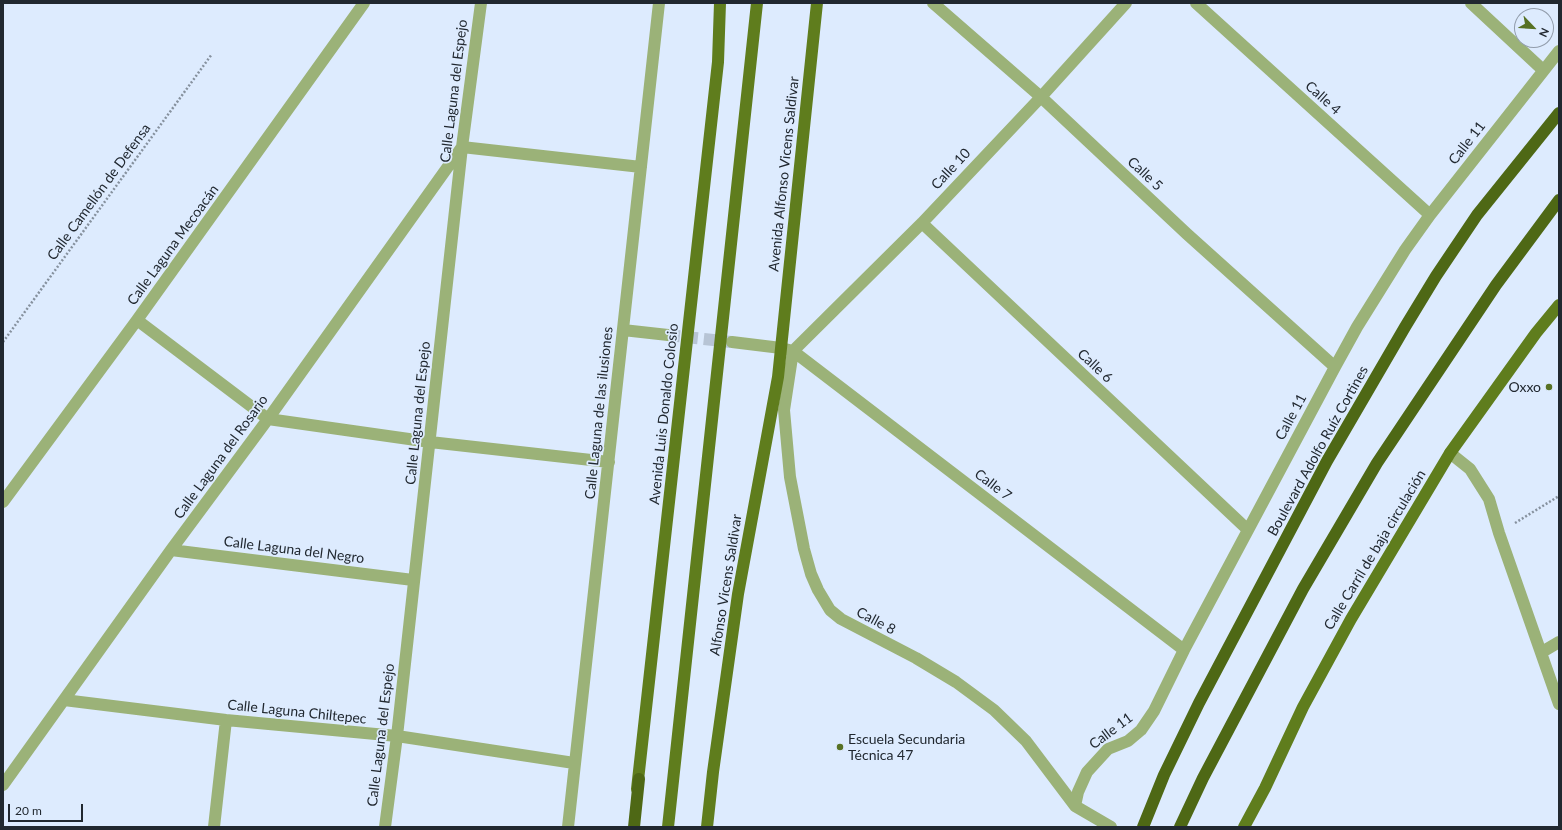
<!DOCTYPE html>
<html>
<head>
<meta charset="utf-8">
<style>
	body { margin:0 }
	#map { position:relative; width:1562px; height:830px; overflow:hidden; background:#ddebfe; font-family:Lato,sans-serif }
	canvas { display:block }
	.frame { position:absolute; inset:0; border:4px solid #212830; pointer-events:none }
	.north { position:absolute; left:1514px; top:8px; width:40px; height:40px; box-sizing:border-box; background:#ddebfe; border:1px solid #929dac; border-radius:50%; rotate:115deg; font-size:11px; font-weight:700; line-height:16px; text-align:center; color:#212830 }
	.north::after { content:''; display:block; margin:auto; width:14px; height:18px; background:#577124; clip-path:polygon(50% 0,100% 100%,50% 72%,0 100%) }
	.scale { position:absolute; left:8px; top:804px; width:75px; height:18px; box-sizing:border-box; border:2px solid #212830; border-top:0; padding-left:5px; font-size:12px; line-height:14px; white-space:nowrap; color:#212830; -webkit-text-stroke:3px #ddebfe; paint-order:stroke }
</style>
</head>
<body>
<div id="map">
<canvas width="1562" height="830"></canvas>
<div class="frame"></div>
<div class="north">N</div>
<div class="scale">20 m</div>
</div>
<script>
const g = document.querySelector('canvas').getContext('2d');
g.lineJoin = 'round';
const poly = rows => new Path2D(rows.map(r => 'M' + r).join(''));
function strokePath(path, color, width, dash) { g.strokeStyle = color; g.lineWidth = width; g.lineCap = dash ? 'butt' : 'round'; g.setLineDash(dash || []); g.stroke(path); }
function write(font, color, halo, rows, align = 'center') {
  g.font = font + ' Lato,sans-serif'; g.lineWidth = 3.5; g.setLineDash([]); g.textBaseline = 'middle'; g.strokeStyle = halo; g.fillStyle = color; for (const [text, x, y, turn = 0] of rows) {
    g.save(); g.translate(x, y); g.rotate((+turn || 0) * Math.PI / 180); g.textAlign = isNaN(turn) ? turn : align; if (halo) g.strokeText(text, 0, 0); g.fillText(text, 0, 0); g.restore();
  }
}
strokePath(poly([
	[668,335,731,342]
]), '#b7c4d5', 12, [12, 6]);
strokePath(poly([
	[3,342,212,54],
	[1515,523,1559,496]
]), '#86919e', 2.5, [2, 2]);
strokePath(poly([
	[933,3,1041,97,1187,234,1335,367],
	[1196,3,1430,215],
	[1471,3,1543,70],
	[922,223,1248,530],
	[137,320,268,419,430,442,609,462],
	[623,330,668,335],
	[732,342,781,348,793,351,1184,650],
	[1450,453,1470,469,1489,499,1499,533,1559,704],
	[3,502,137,320,364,3],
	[171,550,413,580],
	[1542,652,1559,642],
	[64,700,226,720,397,736,574,763],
	[3,785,171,550,268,419,462,147,641,167],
	[1075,806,1078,792,1087,772,1108,749,1128,741,1141,730,1154,711,1184,650,1335,367,1357,327,1405,250,1430,215,1559,51],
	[214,827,226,720],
	[385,827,397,736,462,147,481,3],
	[568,827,659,3],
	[1111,827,1075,806,1026,741,994,710,956,682,916,658,841,619,830,610,818,590,811,574,804,549,790,477,784,410,793,351,922,223,1041,97,1126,3]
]), '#9bb278', 12);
strokePath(poly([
	[637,789,718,62,720,3],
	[668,827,757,3],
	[707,827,713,772,738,594,778,377,817,3],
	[1244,827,1265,788,1303,707,1351,619,1450,453,1536,333,1559,305]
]), '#5f7d1d', 12);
strokePath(poly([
	[634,827,639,779],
	[1143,827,1164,775,1199,703,1327,461,1405,327,1436,276,1477,215,1559,113],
	[1180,827,1203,778,1303,589,1377,463,1496,285,1559,200]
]), '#4e6815', 12);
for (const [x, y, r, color] of [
	[1549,387,4,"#577124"],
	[840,747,4,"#577124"]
]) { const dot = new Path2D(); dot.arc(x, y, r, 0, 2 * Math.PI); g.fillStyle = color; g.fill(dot); strokePath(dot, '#ddebfe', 1.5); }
write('14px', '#212830', '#ddebfe', [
	["Calle Laguna del Espejo",454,91,-83],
	["Calle 4",1323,98,42],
	["Calle 11",1467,143,-52],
	["Calle 10",951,169,-47],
	["Avenida Alfonso Vicens Saldivar",784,174,-84],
	["Calle 5",1145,174,43],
	["Calle Camellón de Defensa",99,192,-54],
	["Calle Laguna Mecoacán",173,245,-54],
	["Calle 6",1095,366,43],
	["Calle Laguna del Espejo",418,413,-84],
	["Calle Laguna de las ilusiones",599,413,-84],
	["Avenida Luis Donaldo Colosio",664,414,-84],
	["Calle 11",1291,417,-62],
	["Boulevard Adolfo Ruíz Cortines",1318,451,-61],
	["Calle Laguna del Rosario",221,457,-54],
	["Calle 7",993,485,37],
	["Calle Laguna del Negro",294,550,7],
	["Calle Carril de baja circulación",1375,550,-59],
	["Alfonso Vicens Saldivar",726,585,-81],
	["Calle 8",876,621,28],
	["Calle Laguna Chiltepec",297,712,6],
	["Calle 11",1111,731,-37],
	["Calle Laguna del Espejo",381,735,-83]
]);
write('14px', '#212830', '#ddebfe', [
	["Oxxo",1541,387],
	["Escuela Secundaria",848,739,"left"],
	["Técnica 47",848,755,"left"]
], 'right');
</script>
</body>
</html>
